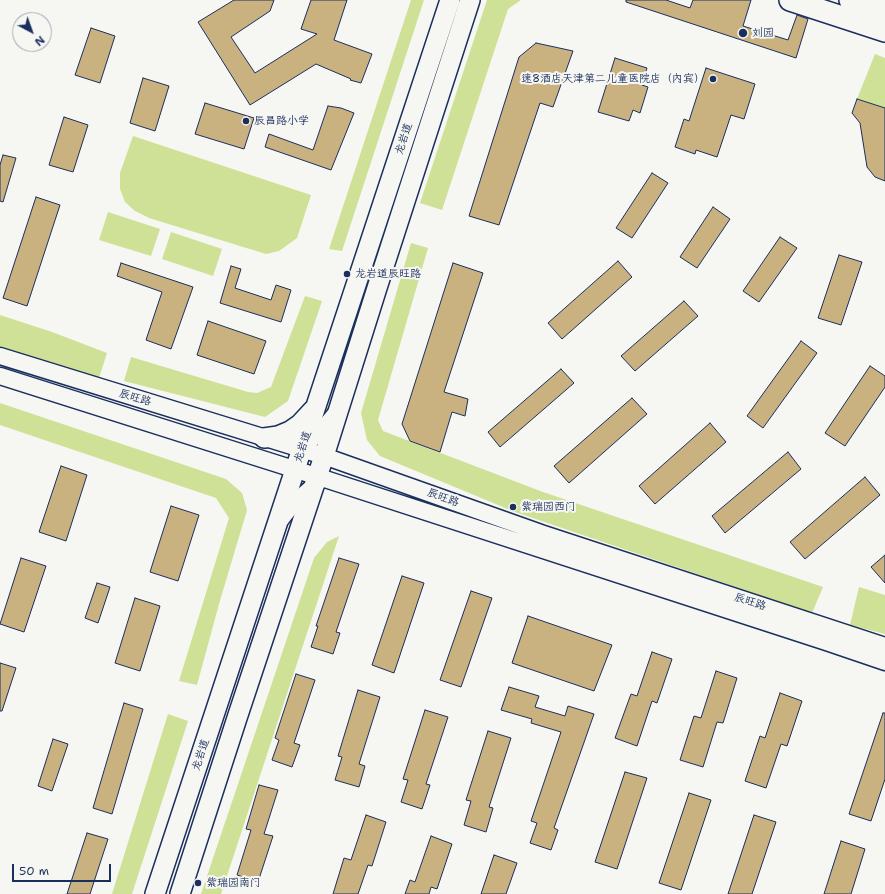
<!DOCTYPE html>
<html>
<head>
<meta charset="utf-8">
<style>
	body { margin:0 }
	#map { position:relative; width:885px; height:894px; overflow:hidden; background:#f6f6f2; font-family:"Shantell Sans",sans-serif }
	canvas { display:block }
	.north { position:absolute; left:12px; top:12px; width:40px; height:40px; box-sizing:border-box; background:#f6f6f2; border:1px solid #9ea6b7; border-radius:50%; rotate:139deg; font-size:11px; font-weight:700; line-height:16px; text-align:center; color:#1b2f5e }
	.north::after { content:''; display:block; margin:auto; width:14px; height:18px; background:#1b2f5e; clip-path:polygon(50% 0,100% 100%,50% 72%,0 100%) }
	.scale { position:absolute; left:12px; top:864px; width:99px; height:18px; box-sizing:border-box; border:2px solid #1b2f5e; border-top:0; padding-left:5px; font-size:12px; line-height:14px; white-space:nowrap; color:#1b2f5e; -webkit-text-stroke:3px #f6f6f2; paint-order:stroke }
</style>
</head>
<body>
<div id="map">
<canvas width="885" height="894"></canvas>
<div class="north">N</div>
<div class="scale">50 m</div>
</div>
<script>
const g = document.querySelector('canvas').getContext('2d');
g.lineJoin = 'round';
function fill(path, color) { g.fillStyle = color; g.fill(path, 'evenodd'); }
const poly = rows => new Path2D(rows.map(r => 'M' + r).join(''));
function strokePath(path, color, width, dash) { g.strokeStyle = color; g.lineWidth = width; g.lineCap = dash ? 'butt' : 'round'; g.setLineDash(dash || []); g.stroke(path); }
function write(font, color, halo, rows, align = 'center') {
  g.font = font + ' "Shantell Sans","LXGW WenKai TC",sans-serif'; g.lineWidth = 4; g.setLineDash([]); g.textBaseline = 'middle'; g.strokeStyle = halo; g.fillStyle = color; for (const [text, x, y, turn = 0] of rows) {
    g.save(); g.translate(x, y); g.rotate((+turn || 0) * Math.PI / 180); g.textAlign = isNaN(turn) ? turn : align; if (halo) g.strokeText(text, 0, 0); g.fillText(text, 0, 0); g.restore();
  }
}
fill(poly([
	[411,0,424,0,342,251,329,249],
	[487,0,521,0,508,9,442,210,420,203],
	[875,54,885,58,885,108,857,99],
	[133,136,311,195,297,238,279,251,266,254,149,218,135,211,125,202,120,189,120,173],
	[108,212,160,229,151,256,99,240],
	[171,232,222,249,213,276,162,259],
	[411,243,428,248,378,420,383,431,543,492,823,587,812,613,515,512,380,456,367,440,361,413],
	[305,296,322,301,288,401,265,417,124,381,131,357,248,392,257,393,271,387],
	[0,315,52,332,107,353,98,381,0,349],
	[0,403,226,479,242,493,247,510,219,604,197,685,179,681,229,518,216,498,0,425],
	[339,536,221,894,201,894,314,558,327,542],
	[859,587,885,595,885,634,850,625],
	[168,714,188,721,132,894,112,894]
]), '#cee196');
const building = poly([
	[234,0,274,0,270,11,231,37,255,73,317,34,301,29,311,0,347,0,334,40,372,54,361,83,350,80,351,79,316,64,250,105,198,22,234,0],
	[626,0,666,0,690,8,693,0,751,0,743,26,788,40,797,15,808,19,796,58,626,2,626,0],
	[91,28,115,36,100,83,75,75,91,28],
	[536,43,573,51,553,107,540,103,499,225,469,216,519,57,536,43],
	[615,58,647,68,642,85,648,87,640,113,633,110,629,121,598,112,615,58],
	[706,68,755,84,744,119,731,115,717,157,696,150,695,154,675,147,684,119,689,121,706,68],
	[143,78,169,86,155,131,130,123,143,78],
	[857,99,885,108,885,181,875,177,867,167,860,123,852,113,857,99],
	[205,103,254,118,244,149,195,134,205,103],
	[328,106,341,108,354,113,331,170,265,147,269,134,313,150,328,106],
	[64,117,88,125,73,172,49,165,64,117],
	[3,155,16,158,3,202,0,201,0,165,3,155],
	[652,173,668,183,632,238,616,228,652,173],
	[36,197,60,205,27,306,3,298,36,197],
	[713,207,730,219,697,268,680,257,713,207],
	[780,237,797,248,759,302,743,291,780,237],
	[839,255,862,262,841,325,818,318,839,255],
	[618,261,632,277,562,339,548,323,618,261],
	[121,263,193,287,171,349,146,340,162,292,117,276,121,263],
	[453,263,483,273,444,392,468,399,465,416,452,412,440,452,410,441,402,424,453,263],
	[231,266,241,269,235,288,271,300,276,285,291,290,281,322,220,303,231,266],
	[684,301,698,316,635,371,621,356,684,301],
	[208,321,266,341,254,374,197,355,208,321],
	[801,341,817,353,763,428,747,416,801,341],
	[870,366,885,376,885,387,845,446,825,433,870,366],
	[561,369,574,383,500,447,488,432,561,369],
	[632,398,647,414,569,483,554,466,632,398],
	[710,423,726,442,655,504,639,486,710,423],
	[788,452,801,469,725,533,712,516,788,452],
	[61,466,87,475,66,541,39,532,61,466],
	[865,477,880,495,805,559,790,542,865,477],
	[171,506,199,515,178,581,150,572,171,506],
	[885,555,885,583,871,567,885,555],
	[21,558,46,566,24,632,0,624,21,558],
	[339,558,359,564,336,632,340,633,333,654,311,647,318,626,316,626,339,558],
	[402,576,424,583,394,673,372,665,402,576],
	[97,583,110,587,98,623,85,618,97,583],
	[471,591,492,598,461,687,440,680,471,591],
	[135,598,160,606,140,671,115,663,135,598],
	[528,616,612,645,594,691,512,663,528,616],
	[652,652,672,659,657,703,652,701,637,746,615,738,631,694,637,696,652,652],
	[0,663,16,668,2,711,0,711,0,663],
	[716,671,737,678,723,723,717,722,703,767,680,760,694,716,701,718,716,671],
	[296,674,315,680,294,743,300,745,292,767,272,760,279,740,275,738,296,674],
	[509,687,539,696,535,707,565,716,568,706,594,714,554,828,558,830,551,850,530,843,537,823,531,821,561,732,531,723,532,719,501,710,509,687],
	[358,690,380,697,359,764,365,766,359,787,335,780,342,757,338,756,358,690],
	[780,693,802,701,787,746,781,744,766,788,745,781,760,736,765,738,780,693],
	[124,703,143,709,112,814,93,808,124,703],
	[425,710,448,717,426,784,430,785,422,809,401,802,408,780,403,779,425,710],
	[883,713,885,713,885,779,871,821,849,814,883,713],
	[488,731,511,738,489,807,493,808,486,832,464,825,471,801,466,800,488,731],
	[53,739,68,744,52,791,38,786,53,739],
	[625,772,647,778,617,869,595,862,625,772],
	[259,785,278,790,264,834,273,836,258,882,237,875,251,830,246,829,259,785],
	[689,793,711,800,681,890,659,883,689,793],
	[366,815,386,822,372,866,368,865,358,894,333,894,344,858,351,860,366,815],
	[754,815,776,822,752,894,728,894,754,815],
	[87,833,108,839,90,894,67,894,87,833],
	[431,836,452,844,437,889,431,887,429,894,405,894,410,880,415,882,431,836],
	[841,841,865,849,851,894,824,894,841,841],
	[494,855,517,863,506,894,481,894,494,855]
]);
fill(building, '#c9b180');
strokePath(building, '#1b2f5e', 1);
const tertiary = poly([
	[0,356,324,456,541,533,885,646],
	[0,376,322,478,826,642,885,662],
	[300,449,322,430,337,412],
	[281,519,292,505,317,483]
]);
const secondary = poly([
	[264,438,278,436,290,431,300,424,313,410],
	[155,894,450,0],
	[180,894,237,718,324,456,377,288,470,0]
]);
const primary = poly([
	[790,0,885,31],
	[850,0,885,11]
]);
strokePath(tertiary, '#1b2f5e', 19);
strokePath(secondary, '#1b2f5e', 22);
strokePath(primary, '#1b2f5e', 24);
strokePath(tertiary, '#f6f6f2', 16);
strokePath(secondary, '#f6f6f2', 19);
strokePath(primary, '#f6f6f2', 21);
for (const [x, y, r, color] of [
	[743,33,5,"#1b2f5e"],
	[713,79,4,"#1b2f5e"],
	[246,121,4,"#1b2f5e"],
	[347,274,4,"#1b2f5e"],
	[513,507,4,"#1b2f5e"],
	[198,883,4,"#1b2f5e"]
]) { const dot = new Path2D(); dot.arc(x, y, r, 0, 2 * Math.PI); g.fillStyle = color; g.fill(dot); strokePath(dot, '#f6f6f2', 1.5); }
write('11px', '#1b2f5e', '#f6f6f2', [
	["刘园",752,33],
	["速8酒店天津第二儿童医院店（内宾）",705,79,"right"],
	["辰昌路小学",254,121],
	["龙岩道辰旺路",355,274],
	["紫瑞园西门",521,507],
	["紫瑞园南门",206,883]
], 'left');
write('11px', '#1b2f5e', '#f6f6f2', [
	["龙岩道",404,139,-72],
	["辰旺路",135,398,17],
	["龙岩道",303,447,-72],
	["辰旺路",443,498,20],
	["辰旺路",750,602,18],
	["龙岩道",201,755,-72]
]);
</script>
</body>
</html>
